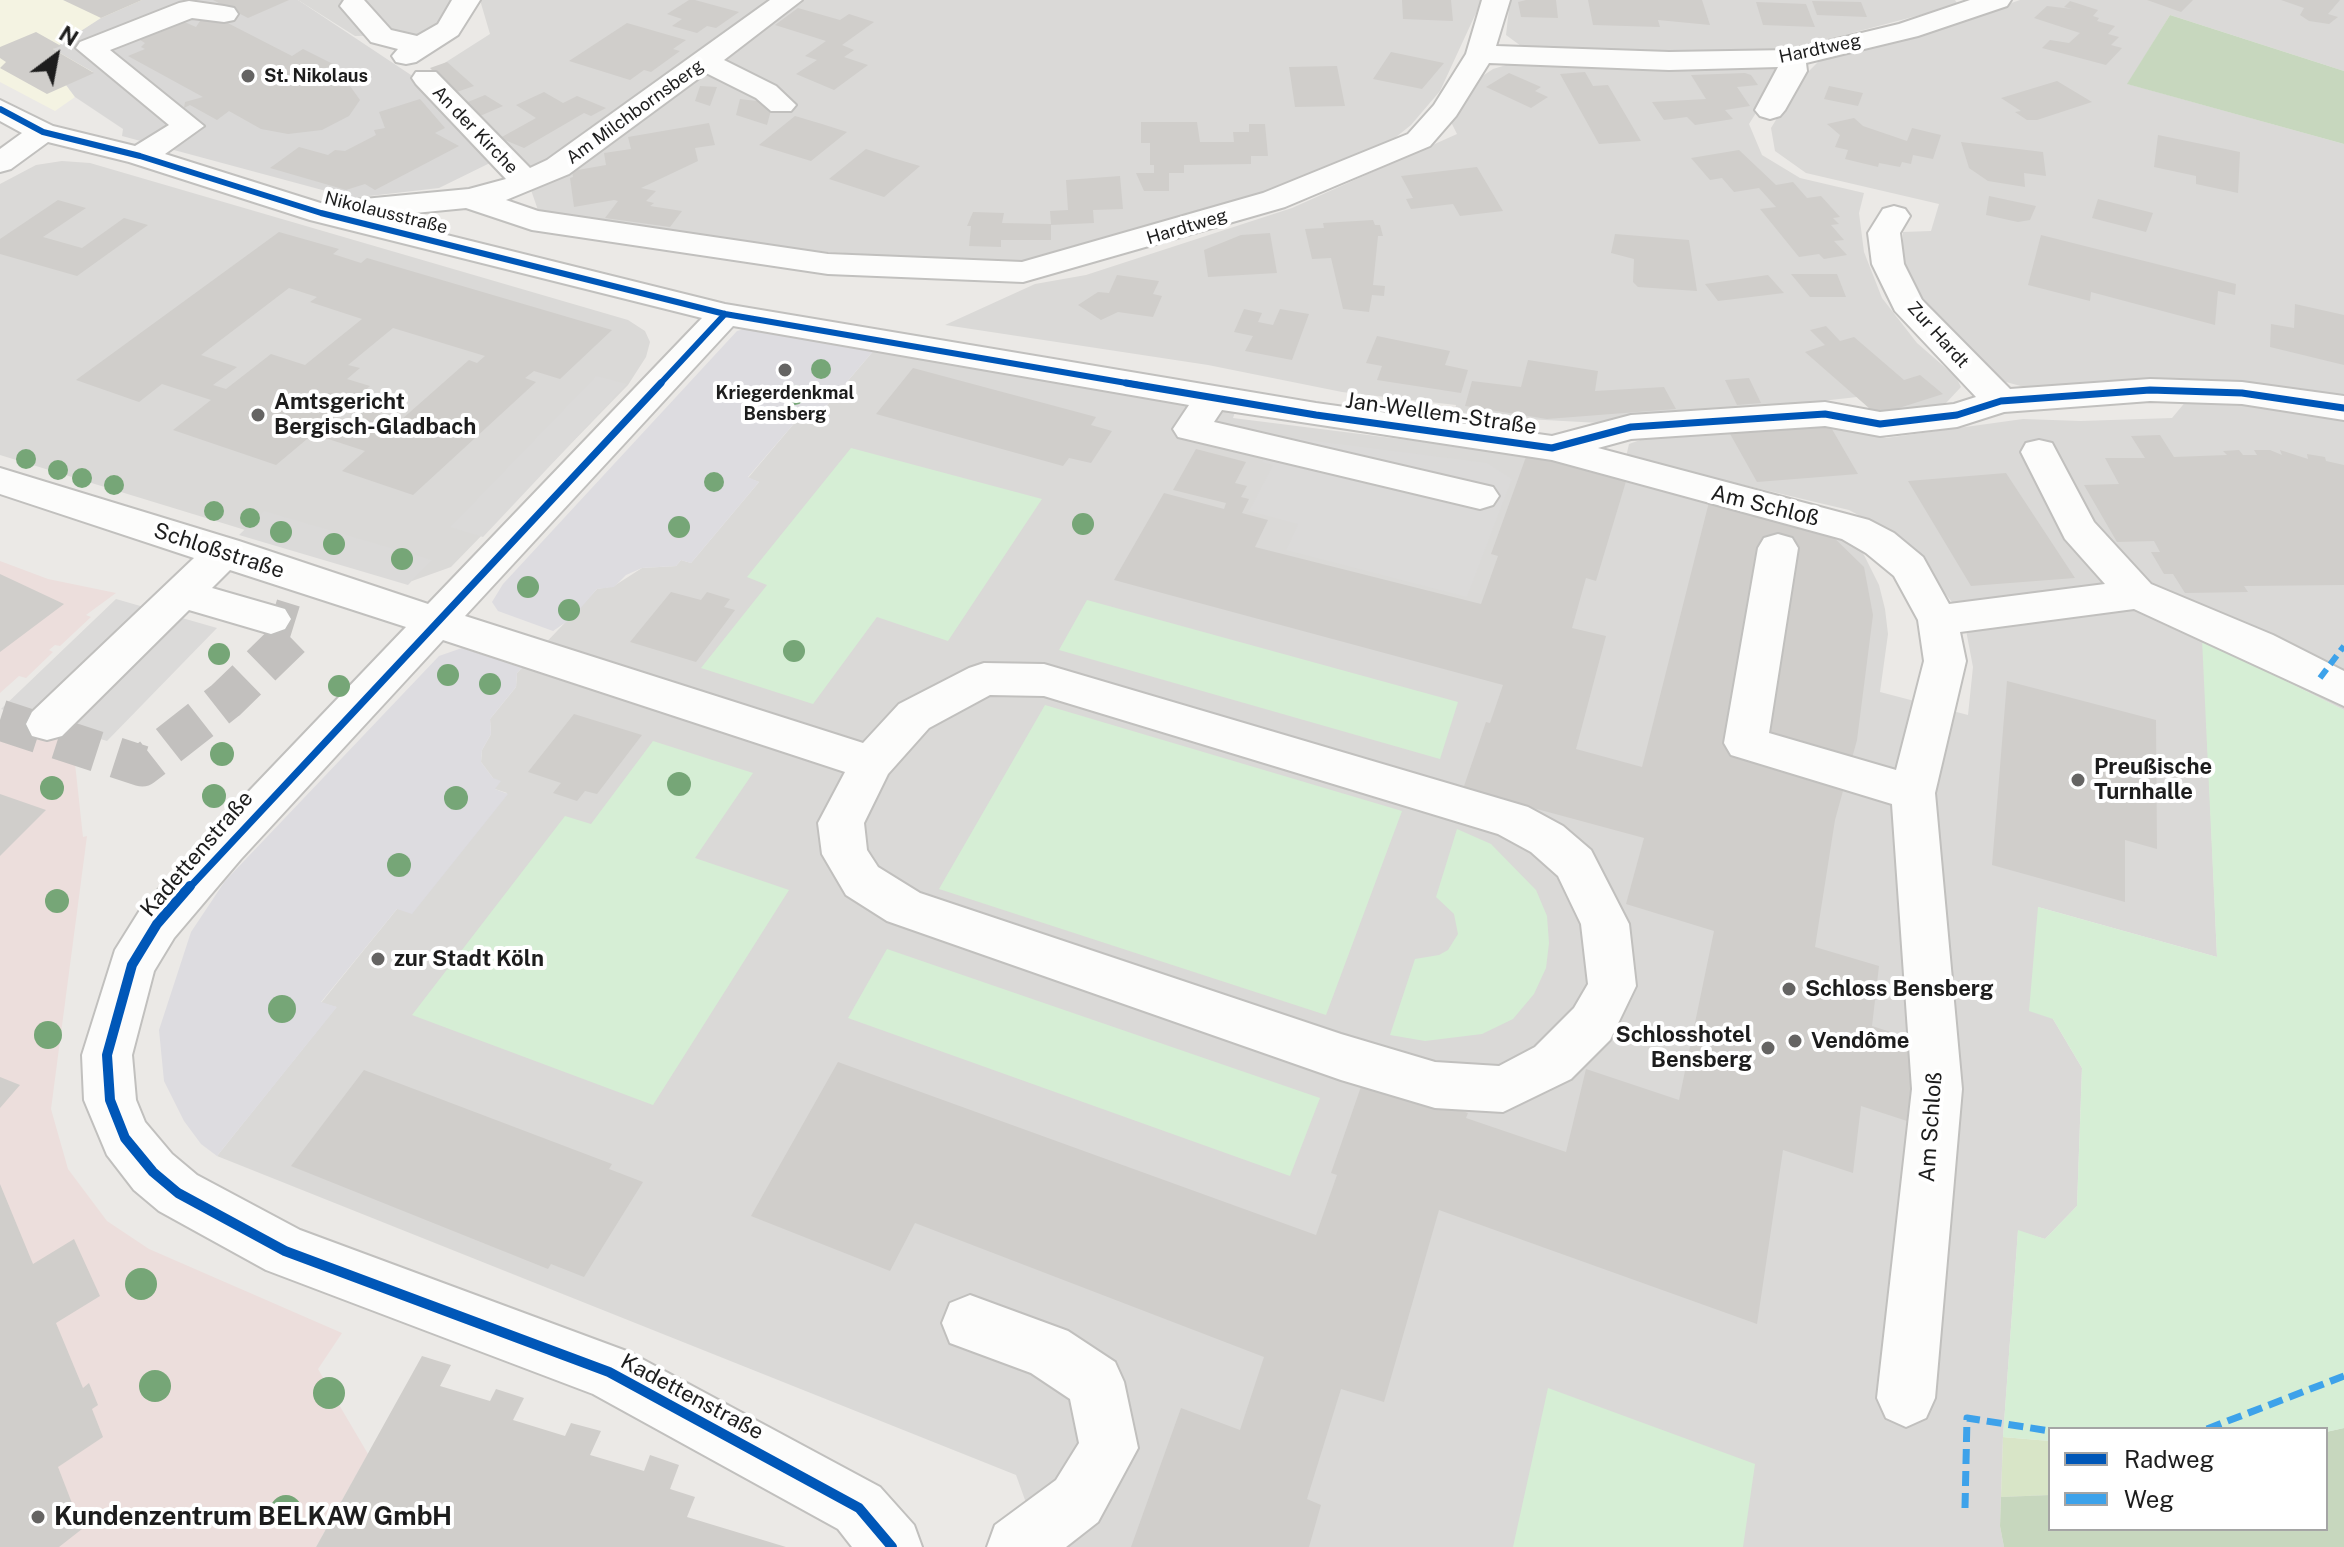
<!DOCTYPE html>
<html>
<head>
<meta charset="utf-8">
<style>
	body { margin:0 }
	#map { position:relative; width:2344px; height:1547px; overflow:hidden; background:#ebe9e6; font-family:"Public Sans",sans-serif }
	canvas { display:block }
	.legend { position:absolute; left:2048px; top:1427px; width:280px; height:104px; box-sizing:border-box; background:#fff; border:2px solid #a5a5a5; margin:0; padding:10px 14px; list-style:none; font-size:24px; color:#1d1d1d }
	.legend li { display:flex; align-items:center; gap:16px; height:40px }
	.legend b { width:40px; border:2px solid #a5a5a5 }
	.north { position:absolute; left:16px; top:16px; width:80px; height:80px; -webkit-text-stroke:6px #fff; paint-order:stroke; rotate:32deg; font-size:22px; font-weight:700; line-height:32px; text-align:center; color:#1d1d1d }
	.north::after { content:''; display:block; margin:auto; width:28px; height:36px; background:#1d1d1d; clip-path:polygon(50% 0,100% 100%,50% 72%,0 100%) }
</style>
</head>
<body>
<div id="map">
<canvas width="2344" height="1547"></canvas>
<ul class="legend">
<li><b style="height:10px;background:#0057b8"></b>Radweg</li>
<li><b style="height:10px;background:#3da2ea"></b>Weg</li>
</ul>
<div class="north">N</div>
</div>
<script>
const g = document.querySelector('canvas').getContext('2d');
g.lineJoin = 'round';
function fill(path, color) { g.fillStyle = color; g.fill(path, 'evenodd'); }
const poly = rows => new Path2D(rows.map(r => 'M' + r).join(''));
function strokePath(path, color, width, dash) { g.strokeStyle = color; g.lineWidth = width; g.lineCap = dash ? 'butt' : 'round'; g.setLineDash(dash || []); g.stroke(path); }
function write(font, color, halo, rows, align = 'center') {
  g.font = font + ' "Public Sans",sans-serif'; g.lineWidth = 8; g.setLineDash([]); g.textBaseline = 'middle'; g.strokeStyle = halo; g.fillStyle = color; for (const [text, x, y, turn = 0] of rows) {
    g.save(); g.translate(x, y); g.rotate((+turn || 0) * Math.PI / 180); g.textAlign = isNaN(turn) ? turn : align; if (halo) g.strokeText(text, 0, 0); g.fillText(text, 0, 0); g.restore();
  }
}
fill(poly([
	[298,0,452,0,454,8,449,18,420,35,355,36],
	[480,0,774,0,555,162,533,167,520,164,432,71,490,34],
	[802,0,1482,0,1440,91,1411,125,1386,145,1312,178,1036,264,810,251,539,213,531,190],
	[1510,0,1955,0,1958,5,1776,53,1674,54,1521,46,1506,35],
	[2020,0,2344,0,2344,71,2170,15,2128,84,2344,144,2344,401,2208,380,2028,388,2006,382,1952,337,1919,297,1903,257,1903,232,1931,231,1939,204,1806,173,1775,151,1771,128,1801,79,1824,56,1943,27],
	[1513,63,1775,66,1781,73,1749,124,1762,155,1800,178,1864,193,1859,213,1864,252,1882,298,1917,343,1956,377,1961,387,1946,403,1881,419,1857,397,1618,424,1454,415,1456,405,1342,392,1208,365,945,325,1035,284,1086,275,1292,208,1457,134,1451,122,1478,79,1493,69],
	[62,161,90,163,628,320,645,331,650,342,646,357,628,385,451,567,412,581,0,455,0,184,36,165],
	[875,349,1237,406,1233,418,1527,455,1858,543,1879,585,1885,609,1888,634,1880,692,1968,715,1973,667,1965,625,1952,602,1912,553,1888,531,1849,510,1626,457,1629,444,1646,438,1829,424,1886,438,2023,419,2081,421,2172,418,2187,400,2221,401,2344,420,2344,710,2203,640,2217,957,2038,907,2053,1019,2082,1068,2077,1206,2045,1239,2018,1231,2003,1437,2000,1526,2004,1547,1042,1547,1016,1475,217,1156,336,1007,321,1003,397,909,507,793,495,789,493,778,481,762,482,750,491,734,490,719,516,687,517,673,597,589,614,586,642,568,676,566,681,560,691,563,759,482,748,478,797,420,812,423]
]), '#dad9d7');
fill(poly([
	[0,561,48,579,116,593,86,615,91,617,60,646,55,645,49,650,53,652,26,678,19,676,0,693],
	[75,710,77,734,72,736,83,837,87,836,51,1109,68,1169,107,1221,149,1249,342,1333,318,1369,368,1454,316,1547,0,1547,0,733]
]), '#ecdedc');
fill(poly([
	[0,0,142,0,54,49,94,73,67,86,75,97,55,111,0,82]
]), '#f4f3e2');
fill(poly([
	[142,0,298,0,414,77,494,161,439,188,352,198,122,136,123,129,75,97,66,85,93,72,53,49,101,18]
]), '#d9d8d7');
fill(poly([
	[2003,1437,2050,1441,2050,1495,2001,1497]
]), '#d8e5c7');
fill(poly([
	[2170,15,2344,71,2344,144,2127,84],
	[2344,1428,2344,1547,2004,1547,2000,1526,2001,1497,2050,1495,2050,1529,2326,1529,2326,1432]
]), '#c7d7be');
fill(poly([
	[851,448,1042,499,948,641,877,617,813,704,701,668,767,585,747,577],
	[1087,600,1458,702,1440,759,1059,650],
	[2202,639,2344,710,2344,1428,2326,1432,2326,1429,2050,1429,2050,1441,2003,1437,2018,1230,2045,1239,2077,1206,2082,1068,2053,1019,2029,1011,2038,907,2217,957],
	[1045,705,1402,811,1326,1015,939,889],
	[653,741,753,773,695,858,789,890,653,1105,412,1015,565,816,591,824],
	[1457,829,1491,844,1536,890,1547,916,1549,943,1546,968,1534,994,1513,1019,1482,1034,1425,1041,1390,1035,1415,959,1439,955,1448,950,1458,934,1454,914,1436,897],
	[887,949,1320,1098,1290,1176,848,1018],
	[1548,1388,1755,1464,1743,1547,1513,1547]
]), '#d6eed5');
fill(poly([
	[596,376,627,384,483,537,450,527],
	[1276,436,1487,463,1512,479,1467,597,1286,550,1298,524,1249,511,1273,465,1262,462],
	[264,511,432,560,408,585,239,535],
	[116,599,217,628,107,741,1,709]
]), '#dbdad9');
fill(poly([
	[748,328,875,349,811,424,797,420,748,477,759,482,691,563,681,560,676,566,642,568,626,575,614,587,597,589,572,618,553,631,498,611,492,602,503,584,737,331],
	[462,648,522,667,517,673,516,687,490,719,491,734,482,750,481,762,493,778,501,781,495,789,508,794,412,914,397,909,321,1002,337,1007,217,1156,201,1144,184,1121,164,1081,159,1030,191,932,225,881,439,656]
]), '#dddce0');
fill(poly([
	[63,0,142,0,101,18],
	[213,0,289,0,248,18],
	[689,0,695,0,739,12,716,28,707,26,697,33,672,26,682,19,667,14],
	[1402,0,1451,0,1453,21,1403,19],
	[1526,0,1556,0,1558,18,1521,17,1518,2],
	[1588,0,1702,0,1710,25,1658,20,1660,27,1593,25],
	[2147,0,2193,0,2181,12],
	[2281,0,2340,0,2328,14,2338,17,2329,24,2309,21,2300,15,2304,8],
	[1812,1,1861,2,1867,17,1817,15],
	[2070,1,2098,10,2093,16,2099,18,2097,21,2115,26,2108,34,2119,37,2111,45,2122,48,2106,65,2042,48,2050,40,2069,43,2080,33,2034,18,2047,6,2072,9,2064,7],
	[1756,2,1806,4,1815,27,1763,25],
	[798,8,840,20,849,14,874,22,842,45,854,50,844,57,868,65,834,90,796,74,817,60,805,56,826,41,775,25],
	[218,18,292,56,303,49,335,65,319,70,350,86,360,100,349,116,322,130,288,134,261,129,229,111,217,120,190,105,184,108,185,102,203,97,128,56,145,49,141,47,145,43,137,38,180,20,196,27,200,21],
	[627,23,686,40,673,49,680,51,651,72,644,70,630,80,569,61],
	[36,32,61,46,53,49,94,73,47,94,0,68,6,62,0,58,0,47],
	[1391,52,1444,63,1422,89,1373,79],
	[447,62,474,86,454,93,430,68],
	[1337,66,1345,106,1295,107,1289,67],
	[1585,72,1593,86,1608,85,1641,141,1599,144,1560,74],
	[1509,73,1541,87,1535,91,1548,97,1531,108,1486,87],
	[1745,73,1751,75,1758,85,1737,87,1750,106,1725,110,1733,119,1695,125,1687,117,1664,120,1652,102,1706,99,1691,75],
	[2057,81,2092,102,2037,120,2027,120,2015,112,2021,111,2001,98],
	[700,86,717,87,710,106,695,101],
	[1829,86,1863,93,1858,106,1824,99],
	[544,92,563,103,577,96,606,108,591,116,584,113,524,148,500,138,536,118,516,105],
	[485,95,503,106,480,116,468,102],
	[420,99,445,128,435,133,459,146,375,190,365,184,346,190,270,168,299,147,328,155,335,150,345,151,376,135,374,130,385,128,379,112],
	[740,99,773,103,767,125,736,115],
	[795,116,822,124,847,132,811,161,759,145],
	[1854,118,1863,126,1907,141,1912,128,1941,135,1933,159,1913,155,1911,164,1902,162,1900,167,1879,163,1878,167,1845,159,1848,150,1835,147,1840,135,1827,124],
	[1141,122,1197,122,1200,142,1234,142,1233,132,1249,132,1249,124,1265,124,1268,156,1251,156,1251,164,1184,165,1184,173,1169,173,1169,191,1144,191,1136,173,1154,173,1154,165,1150,165,1150,143,1141,143],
	[709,123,715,145,695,148,698,161,641,188,656,191,646,201,654,203,650,206,682,211,670,227,605,218,618,201,614,200,574,207,570,178,573,177,572,171,606,165,604,153,631,149,628,137],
	[2158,135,2240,152,2238,193,2196,184,2196,176,2154,167],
	[1961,142,2043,152,2046,176,2024,173,2025,187,1988,181,1969,168],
	[866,149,893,158,920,166,884,197,829,179],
	[1739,150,1776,185,1793,182,1807,198,1821,196,1840,217,1833,218,1839,224,1831,225,1844,240,1834,241,1847,255,1824,259,1819,254,1799,257,1760,209,1776,207,1759,188,1734,192,1722,178,1710,180,1691,158],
	[1477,167,1503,211,1460,216,1453,204,1411,209,1406,199,1413,198,1401,176],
	[1120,176,1123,209,1093,210,1094,223,1051,225,1051,240,1001,240,1001,247,969,246,971,226,967,226,973,212,1004,213,1002,223,1051,224,1050,211,1068,210,1066,180],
	[1989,196,2036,206,2030,220,2018,222,1986,215],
	[2098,199,2153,213,2146,232,2092,218],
	[58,200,86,208,43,237,82,248,124,218,148,225,77,276,0,254,0,239],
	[1373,220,1375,225,1380,225,1383,236,1378,236,1373,285,1385,286,1384,296,1372,295,1369,312,1343,309,1331,258,1312,259,1305,229,1324,228,1323,223],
	[279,232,339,249,333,254,361,263,367,258,612,330,560,379,534,371,525,378,536,382,413,495,342,471,365,451,313,434,276,465,173,430,211,400,162,384,139,402,76,380],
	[289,288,317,297,310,302,362,319,305,365,271,354,226,389,213,385,237,367,201,355],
	[393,328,485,356,477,363,469,360,401,420,362,408,344,423,332,419,370,386,347,379,360,368,348,365],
	[1270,233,1277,273,1208,277,1204,250,1241,235],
	[1615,234,1689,240,1697,291,1638,287,1633,282,1634,259,1611,253],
	[2041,235,2236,284,2235,295,2218,291,2215,325,2091,292,2090,301,2028,285],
	[1791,274,1837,274,1846,297,1810,297],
	[1117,275,1159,281,1153,294,1162,296,1153,317,1118,312,1101,320,1078,305,1098,292,1109,293],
	[1768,275,1784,293,1718,301,1705,284],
	[2295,304,2344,315,2344,365,2270,347,2271,324,2294,328],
	[1244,309,1262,313,1258,322,1273,325,1280,309,1309,314,1292,360,1245,351,1253,336,1234,332],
	[1826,326,1840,341,1854,337,1904,380,1920,375,1943,394,1877,415,1805,352,1825,345,1810,330],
	[1377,336,1450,351,1445,365,1468,370,1461,393,1377,380,1382,366,1366,363],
	[1528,360,1598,371,1595,391,1664,387,1676,409,1547,419,1465,406,1472,381,1521,387],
	[913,368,1096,417,1091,425,1112,431,1091,463,1069,458,1063,466,876,414],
	[1749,378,1761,403,1737,405,1725,380],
	[1829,424,1858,474,1757,482,1729,432],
	[2160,435,2174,457,2227,455,2223,451,2239,450,2243,455,2257,455,2254,450,2270,450,2282,455,2280,450,2308,459,2307,454,2325,457,2326,461,2344,465,2344,585,2244,586,2248,592,2185,593,2173,574,2164,574,2151,552,2160,552,2154,541,2117,542,2084,485,2119,484,2105,458,2145,458,2131,436],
	[1196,449,1246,462,1235,483,1247,486,1241,497,1249,499,1242,513,1268,520,1255,547,1481,604,1498,556,1491,554,1527,454,1627,478,1596,581,1586,578,1572,628,1606,636,1576,749,1642,767,1709,502,1826,530,1864,567,1873,615,1857,740,1835,820,1815,947,1879,966,1872,1026,1915,1040,1907,1121,1861,1106,1853,1173,1783,1150,1757,1324,1439,1210,1384,1402,1341,1389,1307,1499,1321,1505,1309,1547,1131,1547,1181,1408,1240,1430,1264,1357,915,1223,890,1271,751,1216,838,1062,1316,1235,1337,1175,1331,1173,1364,1078,1468,1113,1466,1118,1566,1152,1586,1069,1679,1100,1714,931,1626,904,1644,838,1463,789,1486,722,1490,723,1503,685,1114,580,1164,493,1224,509,1226,503,1173,490],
	[2006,473,2075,578,1971,586,1908,481],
	[0,574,64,604,0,652],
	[671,592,701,600,707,592,730,599,724,607,735,610,696,662,630,642],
	[2007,681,2156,720,2157,849,2125,840,2125,902,1992,865],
	[574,714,642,735,597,794,585,791,577,801,553,793,561,783,528,772],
	[0,794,46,810,0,856],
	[364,1070,612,1164,609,1169,643,1182,584,1277,551,1264,548,1269,291,1166],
	[0,1077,20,1085,0,1108],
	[0,1184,33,1264,74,1239,100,1296,56,1323,83,1388,89,1383,98,1405,92,1409,103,1437,58,1467,82,1529,59,1547,0,1547],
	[422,1356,451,1365,440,1386,490,1401,496,1389,524,1398,513,1420,565,1436,571,1423,601,1431,590,1455,644,1471,650,1455,679,1465,670,1489,695,1497,687,1517,786,1547,316,1547]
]), '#d0cecb');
strokePath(poly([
	[0,720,142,766,226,700,300,628,271,619]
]), '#c2c0be', 41, [41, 20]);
const minor = poly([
	[344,0,364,0,391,30,417,36,438,24,452,0,480,0,458,35,416,62,406,64,396,62,392,56,398,49,371,42,340,6,344,0],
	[770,0,802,0,724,60,776,86,796,105,791,111,771,111,756,98,706,73,569,174,506,200,538,211,828,254,1022,262,1263,193,1408,134,1434,105,1466,54,1482,0,1510,0,1496,46,1669,52,1791,50,1899,24,1970,0,2011,0,2007,6,1918,36,1806,63,1807,71,1785,110,1780,116,1770,119,1760,116,1755,110,1778,67,1669,70,1489,63,1456,116,1430,146,1285,207,1023,282,828,274,532,230,466,208,374,217,725,304,1316,403,1552,436,1631,415,1825,402,1880,412,1954,404,1976,397,1895,311,1872,264,1868,233,1883,209,1894,206,1905,209,1910,216,1900,233,1904,264,1922,300,2010,389,2150,379,2242,382,2344,396,2344,420,2242,404,2150,401,2004,412,1957,427,1880,436,1825,426,1631,439,1598,448,1869,520,1894,533,1923,557,1949,604,2105,584,2065,539,2021,452,2026,443,2039,440,2052,443,2094,522,2151,584,2273,635,2344,671,2344,706,2134,609,1960,632,1966,661,1935,793,1962,1089,1935,1398,1926,1418,1906,1427,1886,1418,1877,1398,1912,1089,1892,804,1731,755,1724,743,1758,548,1764,538,1778,534,1792,538,1798,548,1769,733,1896,770,1924,661,1918,620,1894,576,1866,553,1842,539,1552,460,1222,410,1214,422,1493,487,1499,496,1493,505,1480,509,1178,437,1173,429,1189,405,733,326,465,616,863,743,899,704,969,668,984,663,1044,664,1528,807,1563,826,1591,850,1629,924,1636,986,1610,1040,1571,1079,1503,1112,1435,1108,1341,1080,887,921,846,895,822,854,818,823,845,772,443,640,241,859,174,938,154,971,132,1055,136,1100,145,1122,172,1154,197,1175,300,1230,629,1352,880,1487,914,1525,922,1547,852,1547,838,1529,593,1394,266,1270,159,1211,134,1190,107,1155,84,1100,82,1055,115,950,140,910,209,833,406,627,230,570,212,588,285,609,291,619,285,629,271,634,189,610,62,736,47,740,32,736,26,724,32,712,194,558,0,494,0,468,239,541,428,604,702,318,310,220,129,162,48,142,11,169,0,172,0,149,22,133,0,121,0,100,53,126,135,146,169,125,76,48,80,42,179,3,189,1,224,6,234,8,238,14,234,20,224,22,192,18,110,50,204,126,165,154,330,206,343,201,469,189,506,179,416,84,412,78,416,72,436,72,530,168,547,160,770,0],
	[990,695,1044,696,1498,834,1531,852,1558,876,1581,924,1588,984,1574,1008,1535,1047,1499,1066,1435,1062,1341,1034,920,893,878,867,867,850,864,823,888,774,929,728,990,695],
	[970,1295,1068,1331,1115,1362,1124,1382,1138,1448,1098,1522,1066,1547,987,1547,995,1525,1056,1480,1079,1443,1070,1399,1031,1373,950,1343,942,1323,950,1303,970,1295]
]);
strokePath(minor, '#c1c0be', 4);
fill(minor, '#fcfcfb');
strokePath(poly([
	[2320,678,2344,646]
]), '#3da2ea', 6, [11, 6]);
strokePath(poly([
	[2207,1429,2344,1376],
	[1965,1508,1967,1418,2050,1431]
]), '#3da2ea', 7, [15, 7]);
strokePath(poly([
	[0,109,43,132,140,156,321,213,725,314,1138,385],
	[659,385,725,314]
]), '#0057b8', 6);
strokePath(poly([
	[1126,383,1316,415,1552,448,1631,427,1825,414,1880,424,1957,415,2001,401,2150,390,2242,393,2344,408],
	[189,888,661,383]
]), '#0057b8', 7);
strokePath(poly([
	[190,886,157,924,132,965,107,1055,110,1100,125,1138,153,1172,178,1193,285,1251,609,1372,859,1508,892,1547]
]), '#0057b8', 10);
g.fillStyle = '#76a677';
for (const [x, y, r] of [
	[821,369,10],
	[795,395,10],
	[26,459,10],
	[58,470,10],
	[82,478,10],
	[714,482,10],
	[114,485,10],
	[214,511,10],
	[250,518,10],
	[1083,524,11],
	[679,527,11],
	[281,532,11],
	[334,544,11],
	[402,559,11],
	[528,587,11],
	[569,610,11],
	[794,651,11],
	[219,654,11],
	[448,675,11],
	[490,684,11],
	[339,686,11],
	[222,754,12],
	[679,784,12],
	[52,788,12],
	[214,796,12],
	[456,798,12],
	[399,865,12],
	[57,901,12],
	[282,1009,14],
	[48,1035,14],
	[141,1284,16],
	[155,1386,16],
	[329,1393,16],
	[286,1511,16]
]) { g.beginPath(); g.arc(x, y, r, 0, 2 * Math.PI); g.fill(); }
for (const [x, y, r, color] of [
	[248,76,8,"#656463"],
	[785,370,8,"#656463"],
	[258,415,8,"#656463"],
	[2078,780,8,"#656463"],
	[378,959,8,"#656463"],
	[1789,989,8,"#656463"],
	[1795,1041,8,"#656463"],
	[1768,1048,8,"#656463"],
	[38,1517,8,"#656463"]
]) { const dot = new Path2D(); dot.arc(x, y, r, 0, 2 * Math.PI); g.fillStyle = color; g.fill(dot); strokePath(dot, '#fff', 3); }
write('18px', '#1d1d1d', '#fff', [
	["Hardtweg",1820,49,-12],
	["Am Milchbornsberg",635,112,-36],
	["An der Kirche",475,130,46],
	["Nikolausstraße",386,213,14],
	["Hardtweg",1187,227,-17],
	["Zur Hardt",1938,335,48]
]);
write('bold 18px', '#1d1d1d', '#fff', [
	["St. Nikolaus",264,76],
	["Kriegerdenkmal",785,393,"center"],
	["Bensberg",785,414,"center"]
], 'left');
write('bold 22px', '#1d1d1d', '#fff', [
	["Amtsgericht",274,402],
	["Bergisch-Gladbach",274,427],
	["Preußische",2094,767],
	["Turnhalle",2094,792],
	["zur Stadt Köln",394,959],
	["Schloss Bensberg",1805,989],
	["Schlosshotel",1752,1035,"right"],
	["Bensberg",1752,1060,"right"],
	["Vendôme",1811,1041]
], 'left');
write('22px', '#1d1d1d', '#fff', [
	["Jan-Wellem-Straße",1441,414,8],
	["Am Schloß",1765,506,14],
	["Schloßstraße",219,551,18],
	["Kadettenstraße",197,854,-49],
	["Am Schloß",1931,1127,-86],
	["Kadettenstraße",692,1397,28]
]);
write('bold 26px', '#1d1d1d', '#fff', [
	["Kundenzentrum BELKAW GmbH",54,1517]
], 'left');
</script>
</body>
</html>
